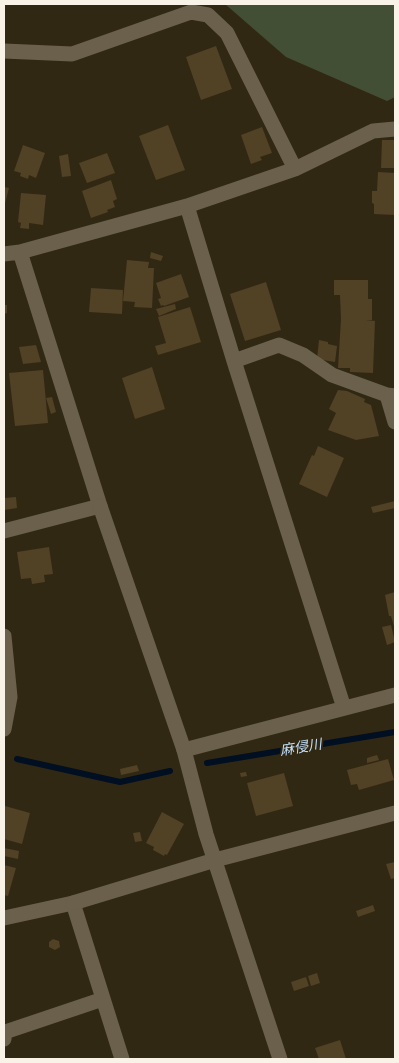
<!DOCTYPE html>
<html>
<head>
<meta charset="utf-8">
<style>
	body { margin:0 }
	#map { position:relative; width:399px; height:1063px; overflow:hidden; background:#312814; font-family:Manrope,sans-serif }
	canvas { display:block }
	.frame { position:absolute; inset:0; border:5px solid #f9f3e7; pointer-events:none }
</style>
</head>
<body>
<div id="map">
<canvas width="399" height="1063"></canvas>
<div class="frame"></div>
</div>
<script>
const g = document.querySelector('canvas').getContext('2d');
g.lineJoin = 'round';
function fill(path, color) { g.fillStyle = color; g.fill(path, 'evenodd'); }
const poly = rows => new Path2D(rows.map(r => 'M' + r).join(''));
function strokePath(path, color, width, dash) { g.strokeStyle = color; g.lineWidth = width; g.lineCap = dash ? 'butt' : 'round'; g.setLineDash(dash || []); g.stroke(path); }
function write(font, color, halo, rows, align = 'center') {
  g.font = font + ' Manrope,"Noto Sans JP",sans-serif'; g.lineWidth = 4; g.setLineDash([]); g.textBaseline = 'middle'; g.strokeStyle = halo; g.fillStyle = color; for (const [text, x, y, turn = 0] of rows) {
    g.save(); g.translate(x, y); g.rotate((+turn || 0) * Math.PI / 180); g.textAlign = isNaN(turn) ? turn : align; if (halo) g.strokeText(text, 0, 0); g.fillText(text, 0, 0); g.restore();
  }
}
fill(poly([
	[225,4,395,4,395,97,387,101,286,57]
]), '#434f34');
strokePath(poly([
	[17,759,120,782,170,771],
	[207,763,395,732]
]), '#000f22', 6);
fill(poly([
	[216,46,232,89,201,100,186,57],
	[168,125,185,170,156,180,139,136],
	[262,127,272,153,260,157,262,160,251,164,241,135],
	[382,140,395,140,395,168,381,168],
	[23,145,45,153,36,178,29,175,28,179,20,176,21,173,14,171],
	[107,153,115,173,87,183,79,163],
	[68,154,71,176,62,177,59,156],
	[378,172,395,173,395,215,374,214,374,204,372,203,372,191,377,191],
	[111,180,117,199,113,201,115,207,107,210,108,212,91,218,82,191],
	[4,187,9,188,4,207],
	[21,193,46,195,43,225,29,223,29,229,20,228,21,223,18,222],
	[151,252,163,256,161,261,150,258],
	[127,260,149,262,148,268,154,268,152,308,134,307,135,302,123,301],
	[181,274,189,297,164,306,163,305,161,306,158,299,161,298,156,283],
	[334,280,368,280,368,299,372,299,372,320,366,320,375,321,373,373,350,372,350,368,338,368,341,319,340,295,334,295],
	[266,282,281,330,245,341,230,294],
	[91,288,123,290,122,314,89,312],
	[175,304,176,309,159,316,156,309],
	[4,305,7,305,7,313,4,314],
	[190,307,201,342,158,355,155,346,166,343,158,317],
	[319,340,328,342,328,344,337,346,335,362,317,359],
	[36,345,41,362,23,364,19,347],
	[152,367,165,409,135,419,122,378],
	[43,370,48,423,15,426,9,373],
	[338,390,347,391,365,399,364,402,371,405,379,436,356,440,328,430,336,413,329,409],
	[52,397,56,412,51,414,46,398],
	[318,446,344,458,327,497,299,484,312,455,314,456],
	[16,497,17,508,4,510,4,498],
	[395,501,395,508,373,513,371,507],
	[49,547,53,574,44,575,45,582,32,584,31,578,21,579,17,552],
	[395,592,395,630,391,616,389,616,385,595],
	[391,625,395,642,387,645,382,627],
	[377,755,379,760,367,763,367,758],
	[388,759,394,780,359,790,357,784,351,785,347,770],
	[137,765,139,771,121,775,120,769],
	[246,772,247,776,241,777,240,773],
	[284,773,293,806,256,816,247,783],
	[5,806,30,813,22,844,4,839],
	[162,812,184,824,167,855,165,854,164,856,153,850,154,847,146,843],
	[140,832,142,841,135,842,133,833],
	[4,848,19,851,18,859,4,856],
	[395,862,395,878,391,879,386,864],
	[4,865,16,868,8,896,4,895],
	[373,905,375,911,358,917,356,911],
	[53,939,59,941,60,947,55,950,49,947,49,942],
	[317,973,320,983,311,986,308,976],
	[306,977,309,986,294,991,291,982],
	[340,1040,346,1059,319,1059,315,1048]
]), '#514125');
strokePath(poly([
	[4,51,72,54,191,12,208,15,227,33,295,169],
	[187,206,234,361,344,708],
	[4,254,20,252,187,206,295,169,373,131,395,129],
	[234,361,279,345,303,355,332,375,387,395,395,396],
	[387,395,395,422],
	[4,531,100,506,20,252],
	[4,636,10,697,4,729],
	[184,750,395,695],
	[4,918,73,903,122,1059],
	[4,1039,5,1032,103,999]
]), '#6a604b', 15);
strokePath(poly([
	[100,506,184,750,206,834,280,1059],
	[73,903,215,860,395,813]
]), '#6a604b', 15);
write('italic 14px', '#c3dff9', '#312814', [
	["麻侵川",301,748,-9]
]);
</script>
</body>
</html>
